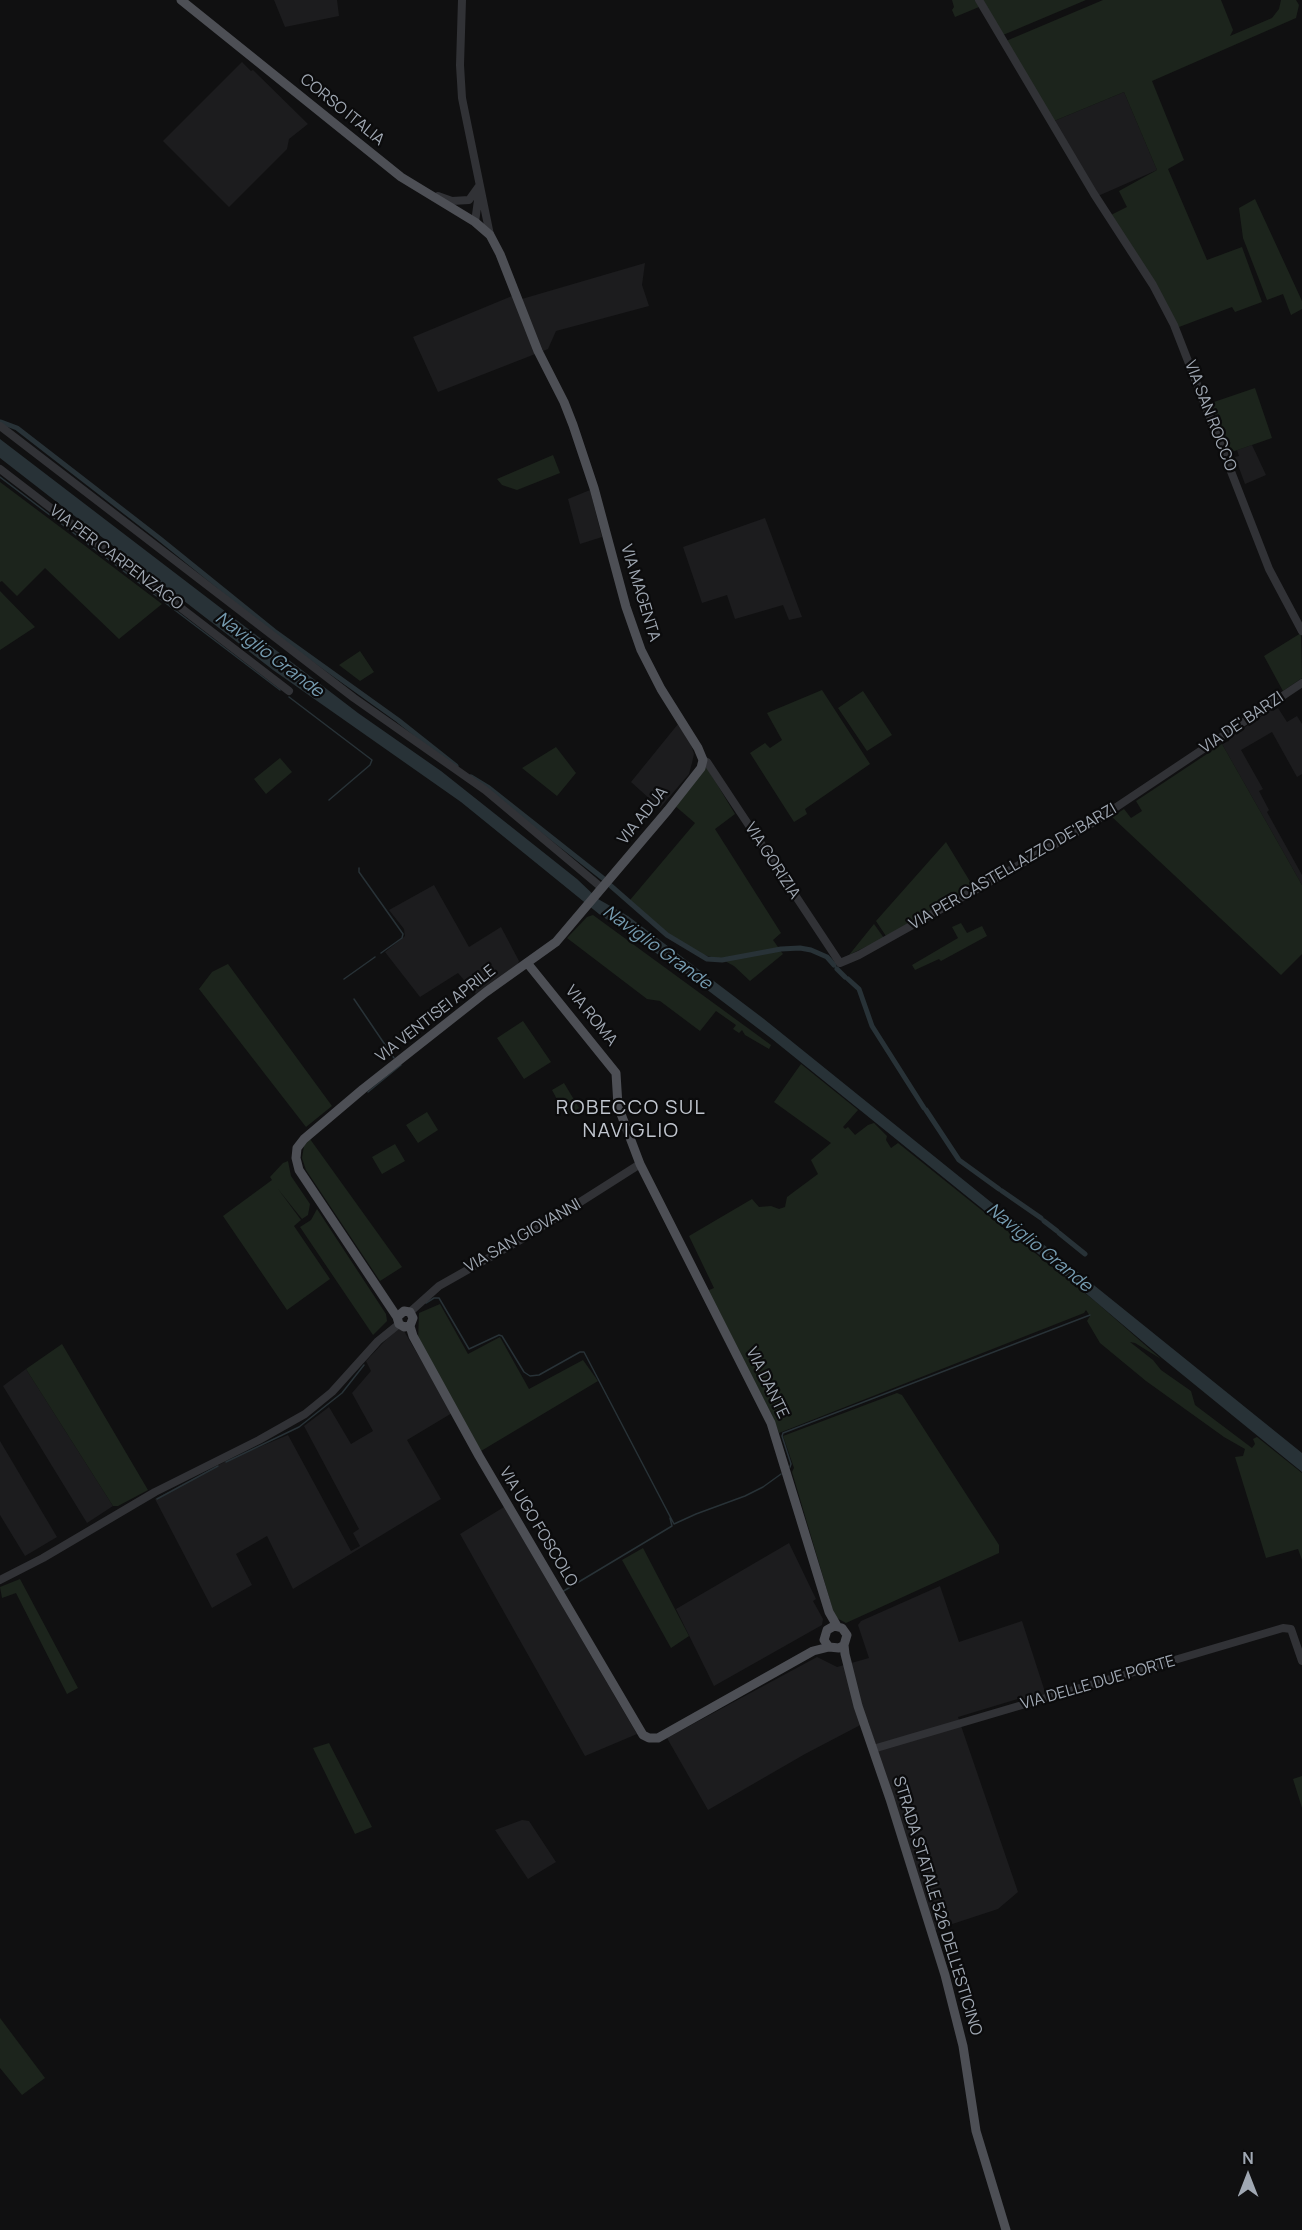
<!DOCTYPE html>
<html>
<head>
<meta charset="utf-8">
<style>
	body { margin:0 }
	#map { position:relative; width:1302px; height:2230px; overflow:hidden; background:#101011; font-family:Manrope,sans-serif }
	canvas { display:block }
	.north { position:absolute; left:1218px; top:2146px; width:60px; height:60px; -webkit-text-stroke:4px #0b0b0c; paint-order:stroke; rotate:0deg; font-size:16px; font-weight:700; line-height:24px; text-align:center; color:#a0a8b3 }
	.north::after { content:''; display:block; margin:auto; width:21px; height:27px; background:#a0a8b3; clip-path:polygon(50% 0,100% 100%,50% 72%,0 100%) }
</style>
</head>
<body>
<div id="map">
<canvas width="1302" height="2230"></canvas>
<div class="north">N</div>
</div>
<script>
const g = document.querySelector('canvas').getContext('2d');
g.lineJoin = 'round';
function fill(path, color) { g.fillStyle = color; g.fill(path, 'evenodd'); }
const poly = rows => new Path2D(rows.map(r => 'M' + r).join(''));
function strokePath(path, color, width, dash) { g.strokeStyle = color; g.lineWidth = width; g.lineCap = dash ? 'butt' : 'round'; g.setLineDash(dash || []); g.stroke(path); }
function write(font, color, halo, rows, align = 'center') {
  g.font = font + ' Manrope,sans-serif'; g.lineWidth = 4.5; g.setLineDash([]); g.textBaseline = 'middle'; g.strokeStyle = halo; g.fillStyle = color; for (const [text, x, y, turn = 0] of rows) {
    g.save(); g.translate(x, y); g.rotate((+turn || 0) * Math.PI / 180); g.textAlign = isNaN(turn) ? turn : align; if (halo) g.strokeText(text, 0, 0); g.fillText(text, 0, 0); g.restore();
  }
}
fill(poly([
	[274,0,337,0,339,16,285,27],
	[242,62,251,71,253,70,308,124,289,139,287,149,229,207,163,141],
	[1124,92,1157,170,1098,196,1054,121],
	[645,263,642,285,649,306,556,331,548,349,438,392,413,337,512,296,515,301],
	[1252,445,1266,475,1245,484,1235,457,1239,456,1237,450],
	[590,490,602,537,580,544,568,499],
	[765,518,802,617,789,620,783,605,735,619,727,595,702,603,683,547],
	[1278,708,1287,722,1297,716,1302,724,1302,774,1297,777,1272,732,1241,750,1263,789,1259,791,1269,810,1267,812,1302,875,1302,885,1222,744,1229,741,1230,737,1271,710,1273,711],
	[678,724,691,745,694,754,692,763,689,774,660,808,631,782],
	[434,885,469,947,501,927,519,961,517,967,476,994,458,973,420,997,385,952,405,936,404,929,389,910],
	[398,1327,404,1331,452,1413,407,1440,441,1499,293,1589,267,1536,236,1554,252,1585,212,1608,155,1499,228,1460,288,1435,351,1551,360,1546,353,1533,359,1529,304,1426,329,1407,351,1444,373,1431,352,1393,371,1371,366,1361],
	[26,1369,113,1506,87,1523,3,1386],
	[0,1441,57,1537,25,1556,0,1515],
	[504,1507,637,1734,585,1756,460,1534],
	[789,1543,816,1599,813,1601,823,1619,822,1625,714,1686,676,1609],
	[940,1586,959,1642,1022,1621,1046,1695,1023,1702,1021,1698,958,1717,1018,1892,998,1909,934,1930,868,1721,805,1754,708,1810,667,1738,817,1657,837,1667,869,1658,858,1625,861,1621],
	[522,1820,529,1821,556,1862,528,1879,495,1830]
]), '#1c1c1e');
fill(poly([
	[952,0,975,0,979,7,955,17,952,10,954,7],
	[983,0,1086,0,1003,35],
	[1103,0,1221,0,1233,30,1230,36,1272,18,1279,9,1281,0,1296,0,1299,5,1296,18,1152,81,1184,160,1168,169,1207,260,1242,247,1262,302,1235,312,1232,307,1179,327,1111,215,1127,207,1119,191,1157,170,1124,92,1054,121,1006,41],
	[1255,199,1302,301,1302,309,1291,315,1283,294,1267,300,1243,238,1239,208],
	[1255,388,1272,438,1229,453,1211,403],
	[553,455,560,473,517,490,502,485,497,479],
	[0,482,76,539,162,604,119,639,45,568,17,596,2,581,0,582],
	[0,591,35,627,0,650],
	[1301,633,1302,678,1283,691,1264,656],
	[360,651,374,672,360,681,339,665],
	[822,690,870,764,805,809,807,814,794,822,750,753,765,743,770,748,782,740,767,713],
	[863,691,892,735,867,751,838,708],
	[1222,744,1302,885,1302,954,1281,975,1112,817,1124,809,1131,818,1142,811,1136,801],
	[556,747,576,773,557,796,522,768],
	[280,758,292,772,266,794,254,779],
	[706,766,735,814,715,829,781,933,773,940,783,954,750,981,734,966,723,960,692,952,655,923,630,900,695,823,674,805],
	[946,842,974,888,886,936,876,921],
	[593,915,771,1045,769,1049,745,1035,742,1030,739,1033,733,1029,736,1025,716,1011,700,1031,660,1001,647,999,567,938,587,917],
	[961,923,967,933,982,926,987,936,941,961,939,959,915,970,912,965,958,938,952,927],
	[874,924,884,938,849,955],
	[228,964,332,1106,306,1127,199,989,212,972],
	[523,1021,551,1062,524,1079,497,1038],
	[801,1064,858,1110,843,1127,845,1129,848,1127,855,1135,868,1125,874,1123,887,1136,886,1140,891,1148,898,1143,1096,1302,1161,1359,1135,1343,1130,1342,1153,1360,1161,1370,1191,1391,1195,1405,1252,1448,1255,1444,1253,1439,1257,1437,1302,1473,1302,1560,1298,1549,1266,1558,1235,1457,1243,1456,1245,1449,1224,1437,1146,1381,1100,1343,1087,1321,1090,1316,1086,1310,1084,1313,779,1433,771,1413,707,1291,714,1288,689,1236,752,1199,759,1207,771,1206,779,1209,785,1207,787,1197,818,1174,811,1160,831,1143,774,1102],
	[564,1083,579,1108,566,1116,552,1090],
	[427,1112,438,1130,418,1143,406,1125],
	[310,1139,402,1267,380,1281,306,1170,302,1158,304,1146],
	[395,1144,405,1161,382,1174,372,1157],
	[288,1161,291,1176,310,1204,308,1215,302,1219,278,1189,301,1220,294,1226,330,1279,287,1310,223,1216,272,1180,270,1177,283,1163],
	[317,1209,386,1314,387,1321,373,1335,300,1227,311,1220],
	[440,1304,468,1354,500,1337,529,1389,583,1360,598,1381,481,1451,418,1341,419,1313],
	[62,1344,148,1490,118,1506,113,1506,26,1369],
	[897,1393,902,1395,999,1545,999,1553,846,1623,835,1617,792,1472,794,1468,783,1436],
	[643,1548,689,1636,671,1648,622,1560],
	[20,1579,78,1688,67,1694,16,1593,2,1598,0,1587],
	[329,1743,372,1827,355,1834,313,1748],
	[1302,1776,1302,1808,1293,1779],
	[0,2018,45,2078,22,2095,0,2068]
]), '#1c241c');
fill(poly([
	[0,439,358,713,441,771,577,879,598,899,628,916,764,1019,1302,1453,1302,1472,1162,1358,1063,1274,772,1039,685,973,599,914,461,802,273,670,0,458]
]), '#283237');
strokePath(poly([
	[0,477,280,690],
	[289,697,372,760,370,765,329,800],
	[359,868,359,872,403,934,402,938,381,953],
	[344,979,375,957],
	[354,999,394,1058],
	[368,1092,401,1065],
	[426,1303,434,1298,439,1298,469,1349,499,1335,502,1336,524,1372,530,1376,539,1375,580,1352,584,1352,674,1524,696,1514,745,1496,763,1487,781,1474],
	[226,1462,299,1427,342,1393,364,1365],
	[790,1467,791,1464,782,1436,783,1433,1090,1315],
	[157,1499,218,1466],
	[562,1592,672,1526,670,1518]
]), '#283237', 1.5);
strokePath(poly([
	[1,422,17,428,159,538,274,631,398,720,456,766],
	[471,777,489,788,604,879],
	[611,886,667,935,707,959,722,960,781,949,800,948,811,950,827,957,834,965],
	[837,969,845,977],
	[848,979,859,989,872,1026,924,1108],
	[926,1110,959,1160,999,1189],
	[1002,1191,1041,1218],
	[1044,1221,1057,1231],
	[1059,1233,1085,1254]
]), '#283237', 5);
strokePath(poly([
	[462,0,460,65,462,98,490,235],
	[979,0,1094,194,1153,285,1174,325,1269,569,1302,631],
	[438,196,452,201,469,200,479,186],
	[475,222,479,193],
	[0,426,354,698,485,790,602,888],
	[0,469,289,691],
	[703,760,707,762,840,963,859,955,977,889,1094,822,1302,683],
	[410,1312,439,1286,522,1239,640,1164],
	[0,1580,43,1558,155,1492,259,1440,305,1414,332,1392,378,1341,399,1324],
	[873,1749,1283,1628,1291,1629,1302,1661]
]), '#313236', 8);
strokePath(poly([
	[181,0,401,177,475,222,490,235,500,254,538,351,564,402,573,425,594,488,626,607,641,650,661,689,698,748,703,760,701,768,668,810,556,942,486,992,363,1089,304,1139,297,1148,296,1158,299,1170,397,1317,399,1324,404,1327,410,1326],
	[528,964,616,1073,618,1106,640,1164,771,1423,829,1612,837,1626],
	[397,1317,404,1311,410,1312,413,1318,410,1326],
	[410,1326,413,1336,479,1456,643,1735,649,1738,658,1738,813,1651,829,1647,839,1648,844,1645],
	[829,1647,824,1640,827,1630,834,1626,842,1628,847,1635,844,1645,845,1654,858,1706,890,1799,945,1975,963,2046,976,2131,1006,2230]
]), '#4d4f55', 9);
write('16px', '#a0a8b3', '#0b0b0c', [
	["CORSO ITALIA",342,110,39],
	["VIA SAN ROCCO",1210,416,69],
	["VIA PER CARPENZAGO",116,558,37],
	["VIA MAGENTA",640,593,73],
	["VIA DE' BARZI",1242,723,-34],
	["VIA ADUA",643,816,-51],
	["VIA GORIZIA",772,861,57],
	["VIA PER CASTELLAZZO DE'BARZI",1013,867,-30],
	["VIA VENTISEI APRILE",436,1014,-38],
	["VIA ROMA",591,1016,51],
	["VIA SAN GIOVANNI",523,1236,-30],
	["VIA DANTE",767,1383,64],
	["VIA UGO FOSCOLO",538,1527,59],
	["VIA DELLE DUE PORTE",1098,1683,-16],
	["STRADA STATALE 526 DELL'ESTICINO",937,1906,73]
]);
write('italic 18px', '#759bb0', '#0b0b0c', [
	["Naviglio Grande",269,655,37],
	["Naviglio Grande",657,948,36],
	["Naviglio Grande",1039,1248,39]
]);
g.letterSpacing = '1.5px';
write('20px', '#c1c6cf', '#0b0b0c', [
	["ROBECCO SUL",631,1108],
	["NAVIGLIO",631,1131]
]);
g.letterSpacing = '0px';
</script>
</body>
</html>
